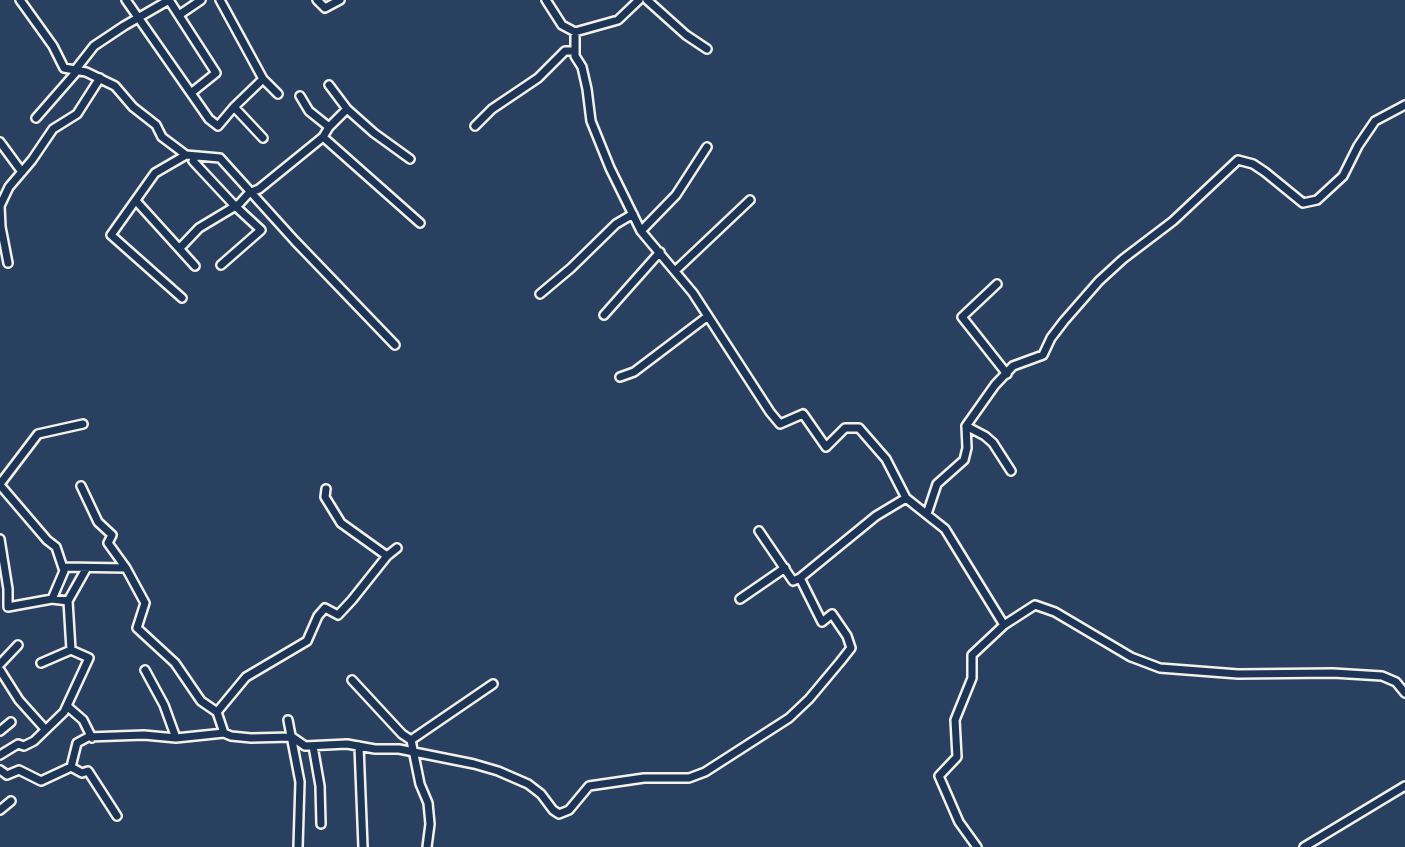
<!DOCTYPE html>
<html>
<head>
<meta charset="utf-8">
<style>
	body { margin:0 }
	canvas { display:block; background:#2a4060 }
</style>
</head>
<body>
<canvas width="1405" height="847"></canvas>
<script>
const g = document.querySelector('canvas').getContext('2d');
g.lineJoin = 'round';
const poly = rows => new Path2D(rows.map(r => 'M' + r).join(''));
function strokePath(path, color, width, dash) { g.strokeStyle = color; g.lineWidth = width; g.lineCap = dash ? 'butt' : 'round'; g.setLineDash(dash || []); g.stroke(path); }
const street = poly([
	[20,0,53,46,64,68,86,72,115,86,133,107,156,125,162,137,186,155,220,158,295,241,395,345],
	[126,0,209,119,218,126,234,107,263,79],
	[220,0,263,79,278,94],
	[317,0,325,8,340,0],
	[546,0,562,25,575,32,575,56,582,67,587,89,591,121,610,168,641,231,693,293,770,412,780,424,803,414,826,447,845,428,859,428,886,459,906,498,945,529,1004,625,972,655,972,678,955,720,957,757,939,776,959,822,977,847],
	[647,0,686,35,707,49],
	[179,15,201,0],
	[575,32,618,20,639,0],
	[76,69,94,46,124,26,169,0,216,73,191,93],
	[329,85,347,109,374,133,410,159],
	[300,96,309,111,329,127],
	[234,107,263,138],
	[347,109,329,127,323,137,420,223],
	[36,118,78,70],
	[475,126,492,109,538,78,565,51,575,51],
	[0,142,22,172],
	[195,157,193,161,234,205,261,230,221,265],
	[137,202,195,266],
	[641,231,676,195,707,147],
	[180,248,199,228,239,204,249,193,259,189,323,137],
	[8,263,1,227,0,206,9,187,32,160,53,129,77,114,100,78],
	[675,271,750,200],
	[997,284,962,317,1007,374],
	[540,294,571,268,616,224,633,214],
	[182,298,111,235,155,173,186,155],
	[604,315,660,252],
	[620,377,634,372,708,316],
	[966,426,985,436,993,443,1011,471],
	[0,484,38,434,83,424],
	[0,485,47,540,56,547,64,571,52,599],
	[81,486,98,522,112,535,108,543,126,568],
	[326,489,325,497,341,523,387,556],
	[927,514,937,484,964,460,967,448,966,426,995,385,1013,366,1043,355,1051,338,1064,321,1099,281,1123,259,1173,221,1238,160,1253,164,1265,172,1303,203,1317,200,1343,176,1358,146,1375,121,1405,105],
	[759,531,793,581,800,578],
	[0,539,8,589,8,607,52,599,68,601,71,650,89,658,64,712,34,741,24,746,18,744,0,755],
	[63,567,126,568,145,603,137,628,175,663,201,701,217,712,224,733],
	[740,599,785,568],
	[68,601,86,569],
	[1004,625,1035,605,1055,612,1131,657,1160,668,1238,674,1333,673,1382,676,1396,682,1405,693],
	[41,663,71,650],
	[0,664,18,645],
	[0,670,19,700,45,729],
	[145,670,164,705,176,738],
	[352,680,402,734,411,740],
	[68,707,83,720,92,738],
	[217,712,246,677,307,641,318,616,325,608,338,615,352,600,387,556,397,548],
	[288,720,300,782,298,847],
	[0,731,11,722],
	[313,746,320,786,321,824],
	[359,746,363,847],
	[71,767,82,773,88,771,117,816],
	[0,770,7,775,19,770,41,781,71,767,77,743,88,737,144,735,176,738,224,733,231,736,251,738,292,737,305,746,347,744,375,749,399,749,474,764,498,771,528,784,541,794,553,810,559,814,569,810,589,786,644,778,689,778,705,772,789,718,809,699,840,662,851,648,847,636,832,614,822,622,800,578,876,516,906,498],
	[0,810,11,801],
	[427,847,430,824,428,803,420,784,411,740,493,684],
	[1304,847,1405,786]
]);
strokePath(street, '#f4f1e8', 12);
strokePath(street, '#1d3557', 7);
</script>
</body>
</html>
